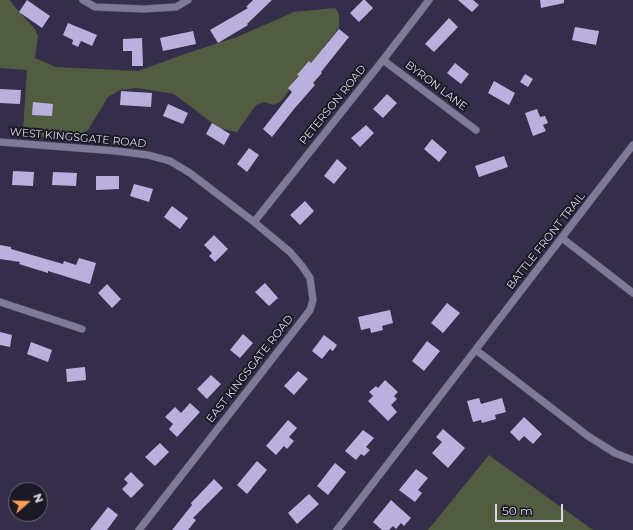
<!DOCTYPE html>
<html>
<head>
<meta charset="utf-8">
<style>
	body { margin:0 }
	#map { position:relative; width:633px; height:530px; overflow:hidden; background:#352e4a; font-family:Montserrat,sans-serif }
	canvas { display:block }
	.north { position:absolute; left:8px; top:482px; width:40px; height:40px; box-sizing:border-box; background:#1b1925; border:1px solid #686573; border-radius:50%; rotate:70deg; font-size:11px; font-weight:700; line-height:16px; text-align:center; color:#dbd7e9 }
	.north::after { content:''; display:block; margin:auto; width:14px; height:18px; background:#ff9b59; clip-path:polygon(50% 0,100% 100%,50% 72%,0 100%) }
	.scale { position:absolute; left:495px; top:504px; width:68px; height:18px; box-sizing:border-box; border:2px solid #dbd7e9; border-top:0; padding-left:5px; font-size:12px; line-height:14px; white-space:nowrap; color:#dbd7e9; -webkit-text-stroke:3px #1b1925; paint-order:stroke }
</style>
</head>
<body>
<div id="map">
<canvas width="633" height="530"></canvas>
<div class="north">N</div>
<div class="scale">50 m</div>
</div>
<script>
const g = document.querySelector('canvas').getContext('2d');
g.lineJoin = 'round';
function fill(path, color) { g.fillStyle = color; g.fill(path, 'evenodd'); }
const poly = rows => new Path2D(rows.map(r => 'M' + r).join(''));
function strokePath(path, color, width, dash) { g.strokeStyle = color; g.lineWidth = width; g.lineCap = dash ? 'butt' : 'round'; g.setLineDash(dash || []); g.stroke(path); }
function write(font, color, halo, rows, align = 'center') {
  g.font = font + ' Montserrat,sans-serif'; g.lineWidth = 4; g.setLineDash([]); g.textBaseline = 'middle'; g.strokeStyle = halo; g.fillStyle = color; for (const [text, x, y, turn = 0] of rows) {
    g.save(); g.translate(x, y); g.rotate((+turn || 0) * Math.PI / 180); g.textAlign = isNaN(turn) ? turn : align; if (halo) g.strokeText(text, 0, 0); g.fillText(text, 0, 0); g.restore();
  }
}
fill(poly([
	[0,0,10,0,14,6,35,29,38,36,35,58,56,67,138,71,182,55,237,37,294,12,335,8,339,14,339,28,280,102,273,105,264,102,256,105,237,132,219,128,174,94,137,88,120,90,108,97,88,130,74,137,42,137,23,131,27,70,0,68],
	[489,455,497,461,593,530,428,530]
]), '#525c40');
fill(poly([
	[27,0,50,16,42,28,19,12],
	[253,0,272,0,247,24,248,25,218,43,210,30,248,8,246,7],
	[363,0,365,0,373,8,359,22,350,13],
	[458,0,473,0,479,5,472,12],
	[540,0,564,0,564,3,541,8],
	[449,18,458,27,434,52,425,44],
	[68,23,97,35,92,46,81,41,78,47,72,44,73,40,63,35],
	[575,27,599,31,596,45,572,40],
	[339,29,349,37,321,72,322,73,313,83,315,85,294,109,272,137,263,129,292,92,288,88,299,76,297,75,309,61,311,63],
	[193,31,196,44,163,51,160,38],
	[142,38,143,66,132,66,132,51,123,51,123,39],
	[455,63,469,74,461,84,447,73],
	[525,74,533,79,528,87,520,82],
	[494,81,515,93,509,105,488,93],
	[0,89,21,90,20,104,0,103],
	[121,91,152,93,151,107,120,105],
	[387,94,397,103,383,118,373,109],
	[33,102,53,104,52,116,32,115],
	[168,104,188,113,183,124,163,116],
	[537,109,540,117,545,116,548,123,543,125,546,131,533,136,525,113],
	[212,123,230,134,224,145,206,134],
	[366,125,374,133,360,147,351,138],
	[432,139,447,152,439,162,424,149],
	[249,148,259,155,247,172,237,164],
	[504,156,508,167,479,177,475,166],
	[337,159,347,168,334,184,324,176],
	[13,171,34,172,33,186,12,185],
	[53,172,77,173,76,186,52,185],
	[96,176,119,176,119,189,96,190],
	[134,184,153,189,149,202,130,196],
	[305,201,314,211,300,225,290,215],
	[172,206,188,218,180,229,164,217],
	[214,235,228,249,215,262,209,256,212,253,204,245],
	[0,245,11,247,11,249,63,264,64,261,76,265,79,258,96,263,90,284,48,271,48,273,19,264,20,262,0,259],
	[265,283,278,298,269,306,255,292],
	[107,284,121,299,112,308,98,293],
	[447,303,460,313,443,333,431,323],
	[390,310,393,323,382,326,383,330,371,333,370,328,361,330,358,317],
	[0,332,12,335,10,347,0,345],
	[243,334,253,343,240,358,230,350],
	[324,335,337,345,333,351,330,349,322,359,312,351],
	[427,341,440,351,424,371,412,361],
	[31,342,52,350,48,362,27,354],
	[85,367,86,380,67,382,66,369],
	[298,371,308,379,294,395,284,386],
	[211,375,221,384,207,399,197,389],
	[385,380,398,392,394,396,397,399,391,405,397,412,388,421,368,401,373,396,369,392,376,386,378,388],
	[479,398,481,404,502,398,506,412,495,415,496,419,482,423,481,420,473,422,467,401],
	[190,403,200,412,177,437,169,429,173,424,165,417,175,407,181,413],
	[524,417,542,434,533,444,524,436,519,441,510,432],
	[288,420,297,428,289,437,294,441,287,449,284,446,276,455,266,446],
	[443,429,465,448,448,468,432,453,442,442,436,437],
	[363,430,374,438,366,447,370,450,364,456,361,454,356,460,345,451],
	[160,443,169,452,155,466,145,457],
	[257,461,267,470,247,494,237,485],
	[335,463,346,472,328,495,317,486],
	[416,469,428,478,418,490,422,493,415,502,399,490],
	[131,472,144,485,131,498,122,489,128,483,124,479],
	[214,479,223,488,193,518,196,520,188,530,172,530,192,505,191,503],
	[309,494,319,504,297,524,288,513],
	[391,500,411,518,404,526,401,523,396,529,393,526,389,530,382,530,373,522],
	[108,507,118,515,107,530,90,530]
]), '#bab0de');
const street = poly([
	[83,0,95,7,143,9,176,7,188,0],
	[383,60,476,130],
	[0,142,116,151,148,155,170,161,190,173,254,222,290,252,302,266,310,278,313,300,310,310,297,327,139,530],
	[254,222,383,60,429,0],
	[562,238,633,293],
	[0,302,82,329],
	[476,350,588,436,615,453,633,460],
	[337,530,633,145]
]);
strokePath(street, '#524c63', 8);
strokePath(street, '#807a9a', 7);
write('11px', '#dbd7e9', '#1b1925', [
	["BYRON LANE",436,86,37],
	["PETERSON ROAD",333,105,-51],
	["WEST KINGSGATE ROAD",78,138,5],
	["BATTLE FRONT TRAIL",546,241,-52],
	["EAST KINGSGATE ROAD",250,369,-52]
]);
</script>
</body>
</html>
